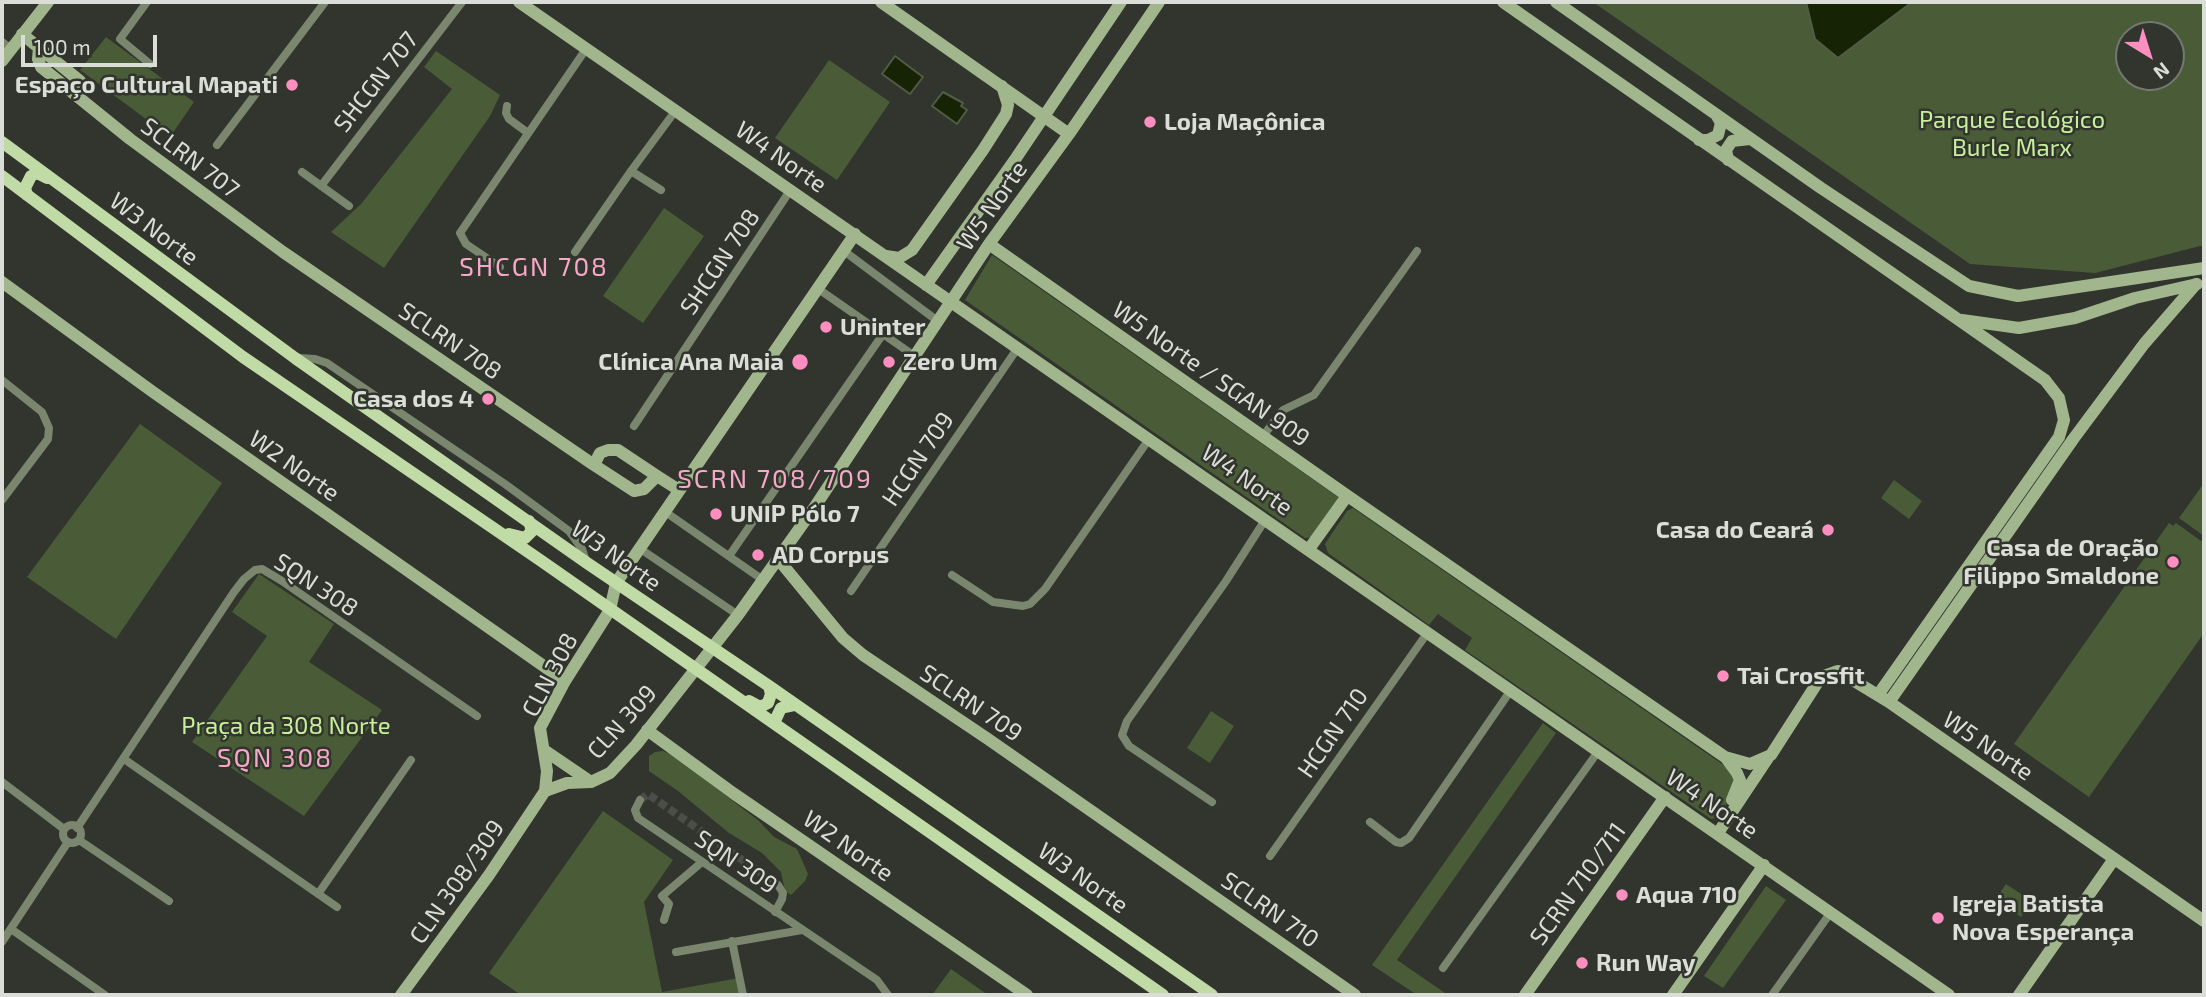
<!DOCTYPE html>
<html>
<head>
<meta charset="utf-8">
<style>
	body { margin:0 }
	#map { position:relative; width:2206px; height:997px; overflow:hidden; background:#31352d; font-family:"Exo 2",sans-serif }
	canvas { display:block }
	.frame { position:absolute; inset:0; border:4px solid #daddd8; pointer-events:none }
	.north { position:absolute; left:2115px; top:21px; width:70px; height:70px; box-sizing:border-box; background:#31352d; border:2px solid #757871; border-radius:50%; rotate:142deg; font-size:19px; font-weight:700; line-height:28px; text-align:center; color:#daddd8 }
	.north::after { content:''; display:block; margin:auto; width:24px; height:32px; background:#fd8ebf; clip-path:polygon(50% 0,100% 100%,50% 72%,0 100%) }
	.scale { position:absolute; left:21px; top:35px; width:136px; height:32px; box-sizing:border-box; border:4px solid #daddd8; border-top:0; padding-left:9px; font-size:21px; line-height:24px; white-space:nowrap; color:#daddd8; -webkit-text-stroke:5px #31352d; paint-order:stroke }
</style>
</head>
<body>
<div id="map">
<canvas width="2206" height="997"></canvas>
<div class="frame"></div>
<div class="north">N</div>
<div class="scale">100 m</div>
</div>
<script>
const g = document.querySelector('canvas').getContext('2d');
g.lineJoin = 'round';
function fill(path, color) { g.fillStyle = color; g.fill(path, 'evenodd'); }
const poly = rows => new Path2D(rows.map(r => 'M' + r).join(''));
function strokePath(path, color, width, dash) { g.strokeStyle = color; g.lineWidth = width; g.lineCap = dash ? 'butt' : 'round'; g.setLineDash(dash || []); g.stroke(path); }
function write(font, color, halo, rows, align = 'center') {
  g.font = font + ' "Exo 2",sans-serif'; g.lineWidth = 5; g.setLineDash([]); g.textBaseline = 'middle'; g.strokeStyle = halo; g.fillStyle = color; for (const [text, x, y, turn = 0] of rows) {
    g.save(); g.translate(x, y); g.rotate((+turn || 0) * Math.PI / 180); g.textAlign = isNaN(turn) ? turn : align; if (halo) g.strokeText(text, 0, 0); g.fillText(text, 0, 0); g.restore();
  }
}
fill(poly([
	[1593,2,2204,2,2204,245,2095,273,1970,264],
	[2129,35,2171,35,2171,77,2129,77],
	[106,37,194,102,170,137,80,70],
	[436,51,500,95,490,116,384,268,331,232,361,204,452,89,424,67],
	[829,60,890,102,837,180,775,138],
	[664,208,704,236,643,323,603,296],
	[992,255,1338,497,1339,501,1314,537,1305,538,965,300],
	[140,424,222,483,116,639,27,577],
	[1894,480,1922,501,1909,519,1881,498],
	[2204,483,2204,536,2179,518],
	[1353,508,1738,775,1739,786,1717,818,1711,819,1465,650,1472,638,1438,614,1429,625,1328,553,1325,544,1347,511],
	[2169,523,2173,526,2176,523,2204,543,2204,633,2089,797,2014,744],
	[259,574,334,624,309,662,382,710,304,816,192,742,267,636,232,612],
	[1211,711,1234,726,1210,763,1187,748],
	[1543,723,1556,733,1397,960,1448,995,1417,995,1372,965],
	[663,751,673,755,759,821,774,837,797,849,808,874,805,881,791,895,785,891,781,872,762,853,729,833,678,791,649,771,649,756,655,752],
	[603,811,673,860,644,902,662,992,739,978,742,995,521,995,489,973],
	[2006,884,2032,901,2021,917,1995,900],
	[1766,886,1786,900,1723,988,1704,976],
	[951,969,988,995,932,995]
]), '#495c37');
const water = poly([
	[1806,2,1912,2,1838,58,1815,39,1806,2],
	[895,56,923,77,910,94,882,74,895,56],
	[943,92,963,103,961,106,967,110,957,124,932,106,943,92]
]);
fill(water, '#162405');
strokePath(water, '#515c44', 2);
strokePath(poly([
	[640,800,648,794,778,885]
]), '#4a4e47', 8, [8, 4]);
strokePath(poly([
	[147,2,120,39,150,64],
	[2,42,11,49],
	[507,106,506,113,509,119,528,133],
	[217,145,325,2],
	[631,171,661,190],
	[302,172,349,206],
	[321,186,462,2],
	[844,251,939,322],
	[575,252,631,171,676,110],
	[500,267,466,244,460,233,586,49],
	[817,288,916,357],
	[299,358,315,359,327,363,505,484,569,531,582,549,586,561],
	[2,380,42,412,49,428,48,439,2,500],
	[634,426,791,189],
	[1263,436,1283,410,1314,395,1417,251],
	[664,511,763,580],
	[639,548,738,615],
	[729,556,883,334],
	[952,575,993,602,1023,606,1030,604,1045,589,1149,439],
	[851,591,1017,349],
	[124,759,337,907],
	[2,782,64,829],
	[640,800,635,810,638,818,877,980,888,995],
	[1212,802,1129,746,1122,735,1127,721,1226,581,1265,520],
	[1370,822,1396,842,1401,843,1409,838,1511,690],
	'63 834a9 9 0 1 1 18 0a9 9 0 1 1-18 0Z',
	[77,828,234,592,244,579,255,570,262,569,282,581,477,716],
	[79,840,169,901],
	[1270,856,1428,632],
	[318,894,411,760],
	[775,912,782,899,783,893,778,885],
	[664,920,669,904,662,896,702,862],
	[11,929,105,995],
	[732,941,743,995],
	[2,942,68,842],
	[676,952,802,930],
	[1443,968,1597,753],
	[1772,995,1831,912]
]), '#7a876e', 8);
strokePath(poly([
	[519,2,1949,995],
	[881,2,1069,134],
	[1503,2,2045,380,2059,398,2064,420,2059,437,1878,695],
	[1556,2,1821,188,1969,286,2018,296,2204,268],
	[22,34,80,81,80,89,75,95],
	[39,48,38,59,41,67,130,139,283,252,594,465],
	[2,61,48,2],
	[1699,140,1708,140,1718,135,1721,123,1717,116],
	[1728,160,1726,150,1732,141,1750,139],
	[989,244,1342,492,1725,757,1750,764,1771,755,1821,677,1838,671,1889,702,2204,921],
	[886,256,899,258,912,250,983,150,1006,114,1008,105,1002,86],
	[2,282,153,392,565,681],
	[926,285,1014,161,1121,2],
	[1962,320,2019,328,2075,318,2135,298,2197,284],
	[657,476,644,489,634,491,594,465,600,453,608,450,618,450,657,476,679,490],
	[1309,549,1347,496],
	[778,559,843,638,863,655,988,739,1355,995],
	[1889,702,2074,438,2144,344,2196,284],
	[647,730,733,793,1027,995],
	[544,750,591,782],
	[1726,758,1737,773,1740,780,1732,800],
	[545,791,567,783,591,782,610,773,636,745,738,615,814,508,989,244,1069,134,1159,2],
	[1718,833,1768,758],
	[401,995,489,875,545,791,547,771,540,728,565,681,610,610,616,583,855,234],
	[1525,995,1665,797],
	[1673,995,1764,865],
	[2019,995,2114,859]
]), '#a1b68d', 12);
strokePath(poly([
	[2,142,295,358,587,563,769,686,1212,995],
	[2,176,243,357,540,560,1163,995],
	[27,195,25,188,31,176,37,173,47,178],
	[509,534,525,538,532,531,529,521],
	[749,701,760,707,768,703,771,694,769,686],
	[774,723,781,708,795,705]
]), '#c0dba6', 12);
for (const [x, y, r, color] of [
	[292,85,7,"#fd8ebf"],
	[1150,122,7,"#fd8ebf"],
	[826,327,7,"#fd8ebf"],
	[800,362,9,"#fd8ebf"],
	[889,362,7,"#fd8ebf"],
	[488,399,7,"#fd8ebf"],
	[716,514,7,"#fd8ebf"],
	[1828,530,7,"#fd8ebf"],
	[758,555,7,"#fd8ebf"],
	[2173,562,7,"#fd8ebf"],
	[1723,676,7,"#fd8ebf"],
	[1622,895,7,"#fd8ebf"],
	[1938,918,7,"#fd8ebf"],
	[1582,963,7,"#fd8ebf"]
]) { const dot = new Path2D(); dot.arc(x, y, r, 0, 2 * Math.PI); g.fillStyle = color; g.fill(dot); strokePath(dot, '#31352d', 2.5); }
write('24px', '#daddd8', '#31352d', [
	["SHCGN 707",376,82,-52],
	["W4 Norte",781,157,35],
	["SCLRN 707",190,158,37],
	["W5 Norte",992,206,-55],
	["W3 Norte",154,229,37],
	["SHCGN 708",720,262,-56],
	["SCLRN 708",450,341,34],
	["W5 Norte / SGAN 909",1211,374,35],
	["HCGN 709",918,459,-56],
	["W2 Norte",294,466,35],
	["W4 Norte",1247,480,35],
	["W3 Norte",616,556,35],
	["SQN 308",316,585,33],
	["CLN 308",550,675,-62],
	["SCLRN 709",971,703,34],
	["CLN 309",622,722,-48],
	["HCGN 710",1333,733,-55],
	["W5 Norte",1988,746,34],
	["W4 Norte",1712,804,34],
	["W2 Norte",848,846,35],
	["SQN 309",736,862,34],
	["W3 Norte",1083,878,35],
	["CLN 308/309",457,882,-55],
	["SCRN 710/711",1578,884,-54],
	["SCLRN 710",1270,910,35]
]);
write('bold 24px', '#daddd8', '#31352d', [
	["Espaço Cultural Mapati",278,85,"right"],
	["Loja Maçônica",1164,122],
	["Uninter",840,327],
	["Clínica Ana Maia",784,362,"right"],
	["Zero Um",903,362],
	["Casa dos 4",474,399,"right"],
	["UNIP Pólo 7",730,514],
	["Casa do Ceará",1814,530,"right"],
	["Casa de Oração",2159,548,"right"],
	["Filippo Smaldone",2159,576,"right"],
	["AD Corpus",772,555],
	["Tai Crossfit",1737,676],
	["Aqua 710",1636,895],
	["Igreja Batista",1952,904],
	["Nova Esperança",1952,932],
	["Run Way",1596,963]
], 'left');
write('24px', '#c6f09a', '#31352d', [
	["Parque Ecológico",2012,120],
	["Burle Marx",2012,148],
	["Praça da 308 Norte",286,726]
]);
g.letterSpacing = '2px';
write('26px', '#f6a8c8', '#31352d', [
	["SHCGN 708",534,267],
	["SCRN 708/709",775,479],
	["SQN 308",275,758]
]);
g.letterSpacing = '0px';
</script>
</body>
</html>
